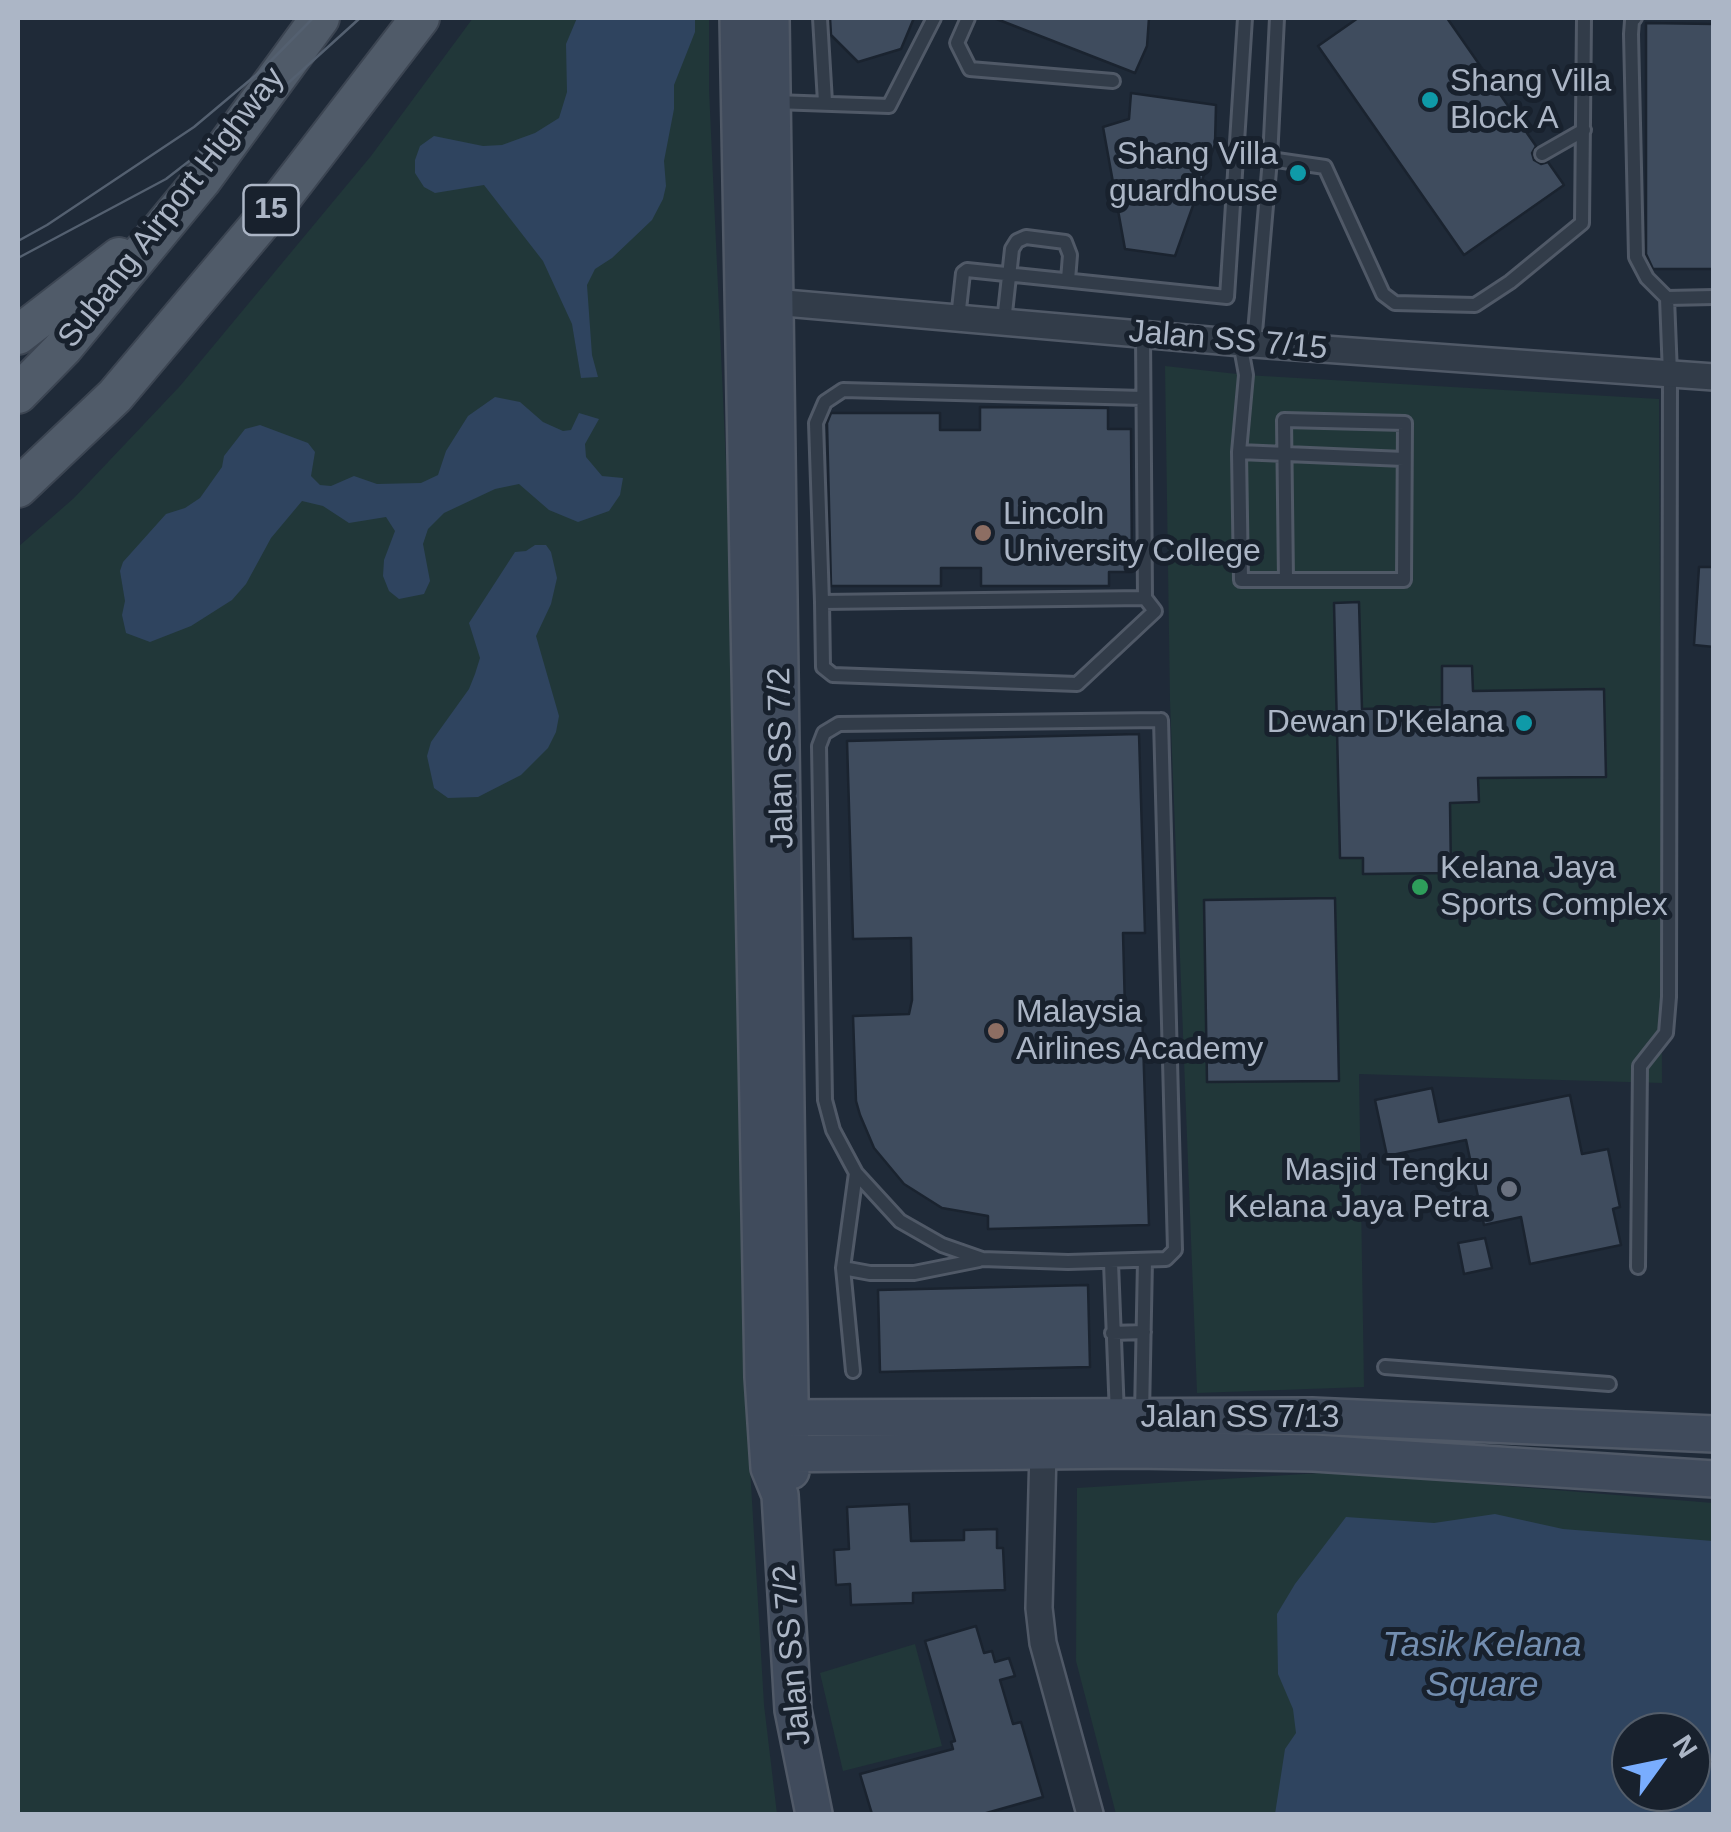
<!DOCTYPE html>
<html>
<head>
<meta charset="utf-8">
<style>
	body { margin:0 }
	#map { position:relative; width:1731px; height:1832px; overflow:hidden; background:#1f2a38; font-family:Helvetica,sans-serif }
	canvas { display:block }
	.frame { position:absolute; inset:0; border:20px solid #acb6c6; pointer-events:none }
	.north { position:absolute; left:1611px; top:1712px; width:100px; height:100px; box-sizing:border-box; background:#18212d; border:2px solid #535d6a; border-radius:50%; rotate:57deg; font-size:28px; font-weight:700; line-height:40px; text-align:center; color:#acb6c6 }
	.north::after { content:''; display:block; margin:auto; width:35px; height:45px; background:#79adfe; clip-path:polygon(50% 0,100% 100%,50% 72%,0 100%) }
</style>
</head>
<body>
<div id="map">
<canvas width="1731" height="1832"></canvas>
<div class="frame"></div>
<div class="north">N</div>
</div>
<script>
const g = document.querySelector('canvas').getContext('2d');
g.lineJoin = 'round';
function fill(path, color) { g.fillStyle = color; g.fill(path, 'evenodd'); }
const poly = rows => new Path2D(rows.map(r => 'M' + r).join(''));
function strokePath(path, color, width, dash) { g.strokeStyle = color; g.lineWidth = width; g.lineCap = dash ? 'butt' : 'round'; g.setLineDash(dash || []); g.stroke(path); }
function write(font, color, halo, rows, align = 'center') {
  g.font = font + ' Helvetica,sans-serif'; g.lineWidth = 10; g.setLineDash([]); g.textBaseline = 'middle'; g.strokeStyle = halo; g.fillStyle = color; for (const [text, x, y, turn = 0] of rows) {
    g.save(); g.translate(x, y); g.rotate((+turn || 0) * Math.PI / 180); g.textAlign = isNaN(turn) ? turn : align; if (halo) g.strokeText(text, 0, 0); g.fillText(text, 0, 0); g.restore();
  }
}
fill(poly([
	[473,18,709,18,709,89,729,530,746,1399,764,1705,777,1814,18,1814,18,547,74,498,180,386,371,156],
	[1165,366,1246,375,1659,399,1662,1083,1359,1074,1364,1387,1197,1393,1170,701],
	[1337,1472,1713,1503,1713,1814,1116,1814,1076,1661,1077,1488],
	[1631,1732,1691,1732,1691,1792,1631,1792],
	[915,1644,942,1746,843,1771,820,1673]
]), '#213739');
fill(poly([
	[577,18,695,18,695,32,674,85,674,109,664,161,666,186,663,199,652,220,612,258,595,269,587,285,592,355,598,377,581,378,572,324,543,261,484,185,435,193,424,187,415,173,415,160,420,146,434,136,483,146,502,145,535,133,559,118,567,92,566,44],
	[495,397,520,402,543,422,563,431,571,430,579,413,599,419,585,444,586,457,602,476,623,478,620,495,609,511,578,522,549,510,519,484,495,489,444,513,428,529,423,544,430,581,424,594,399,599,389,591,383,576,384,560,395,531,386,517,349,523,323,506,302,501,271,538,246,584,232,600,191,626,150,642,126,633,122,615,125,601,120,571,123,562,166,514,185,508,200,498,222,467,224,456,245,429,260,425,308,443,315,452,311,476,320,485,331,486,354,476,377,484,421,483,438,475,446,451,468,416],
	[535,545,546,545,551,552,557,578,551,604,536,636,559,716,556,732,548,748,521,775,478,797,448,798,434,788,427,756,431,742,469,689,475,674,480,658,469,623,515,552,526,551],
	[1495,1514,1563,1529,1713,1541,1713,1814,1275,1814,1285,1749,1296,1733,1293,1709,1278,1674,1277,1614,1295,1584,1346,1517,1434,1523],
	[1631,1732,1691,1732,1691,1792,1631,1792]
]), '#2f445f');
const building = poly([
	[830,18,914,18,901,49,858,62,831,35,830,18],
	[994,18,1149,18,1147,46,1135,73,994,18],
	[1358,18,1447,18,1536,146,1532,153,1534,160,1541,164,1548,162,1564,185,1464,255,1318,46,1358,18],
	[1646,23,1714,24,1714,269,1653,269,1646,254,1646,23],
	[1131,93,1216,105,1215,144,1175,256,1125,249,1103,127,1129,119,1131,93],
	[980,407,1108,408,1108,429,1131,429,1132,572,1109,572,1109,586,981,586,981,568,941,568,941,586,831,586,827,423,831,413,940,413,940,430,980,430,980,407],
	[1699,567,1714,567,1714,647,1694,645,1699,567],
	[1359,602,1362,709,1442,707,1442,666,1472,666,1473,691,1604,689,1606,777,1478,778,1479,802,1450,803,1451,873,1363,874,1363,858,1340,858,1334,603,1359,602],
	[1139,734,1145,933,1123,933,1125,1010,1142,1009,1149,1225,988,1229,988,1216,942,1208,904,1184,874,1148,860,1115,856,1101,853,1016,909,1014,912,1000,911,938,853,939,847,741,1139,734],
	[1335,898,1339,1081,1207,1082,1204,900,1335,898],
	[1432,1088,1439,1122,1570,1095,1582,1154,1608,1149,1620,1207,1613,1209,1621,1245,1530,1264,1521,1217,1484,1225,1466,1140,1387,1156,1375,1100,1432,1088],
	[1485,1238,1492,1268,1464,1274,1458,1243,1485,1238],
	[1088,1285,1090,1367,880,1372,878,1290,1088,1285],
	[909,1504,911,1541,964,1540,964,1530,997,1529,997,1548,1003,1548,1005,1590,913,1593,913,1603,851,1605,850,1584,836,1585,834,1550,849,1549,847,1507,909,1504],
	[976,1626,984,1653,992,1651,995,1662,1009,1658,1015,1676,1000,1680,1013,1724,1021,1722,1043,1797,983,1814,872,1814,860,1774,953,1749,951,1742,955,1741,925,1641,976,1626]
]);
fill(building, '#3f4c5e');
strokePath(building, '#1a232f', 2.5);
const lane = poly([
	[820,18,825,102],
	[968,18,957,43,970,69,1113,81],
	[1635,18,1632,21,1631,34,1636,257,1647,278,1667,298,1670,374,1669,997,1666,1033,1640,1066,1638,1267],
	[775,102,889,106,934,18],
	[1542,154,1584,130],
	[1270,159,1325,167,1383,294,1395,303,1475,305,1510,282,1582,223,1584,18],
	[1667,298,1714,297],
	[958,318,963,273,967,270,1227,297,1245,18],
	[1004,322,1012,249,1017,241,1026,237,1065,242,1070,255,1068,280],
	[1143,334,1145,598,822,602,816,423,825,402,843,390,1143,398],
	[1240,342,1246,375,1239,452,1241,580,1404,580,1405,423,1284,420,1286,580],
	[1254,344,1270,159,1277,18],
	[1239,452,1404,459],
	[822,602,823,667,833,675,1077,684,1155,611,1145,598],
	[1161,720,1175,1250,1166,1259,1068,1262,982,1259,942,1245,900,1221,856,1173,833,1130,825,1100,819,746,824,733,839,724,1161,720],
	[1111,1263,1117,1415],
	[843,1268,870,1273,914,1273,979,1260],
	[1112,1333,1144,1332],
	[1385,1367,1609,1384],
	[853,1371,843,1268,856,1173],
	[1142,1414,1145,1260]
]);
const street = poly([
	[762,301,1254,344,1714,377],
	[1043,1451,1039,1608,1043,1643,1090,1814]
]);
const secondary = poly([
	[738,18,763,1377,769,1468,780,1495,793,1710,814,1814],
	[771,18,791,1471],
	[770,1418,1312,1416,1714,1434],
	[770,1454,1134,1450,1314,1453,1714,1479]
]);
const primary = poly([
	[18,335,119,257],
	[18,394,64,347,201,181,320,18],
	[18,488,115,396,281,199,420,18]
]);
strokePath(lane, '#505967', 18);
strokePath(street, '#505967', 30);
strokePath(secondary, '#505967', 40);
strokePath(primary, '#3c4552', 42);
strokePath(lane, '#323c49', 12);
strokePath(street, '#323c49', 25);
strokePath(secondary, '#404b5c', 35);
strokePath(primary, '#505b69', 38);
strokePath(poly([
	[18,241,47,225,194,127,262,70,313,18],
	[18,258,166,179,276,94,360,18]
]), '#546070', 2.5);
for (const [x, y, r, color] of [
	[1430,100,10,"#0f9aa8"],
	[1298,173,10,"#0f9aa8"],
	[983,533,10,"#8d6e63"],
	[1524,723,10,"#0f9aa8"],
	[1420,887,10,"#2e9e5b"],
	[996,1031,10,"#8d6e63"],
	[1509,1189,10,"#6b7280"]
]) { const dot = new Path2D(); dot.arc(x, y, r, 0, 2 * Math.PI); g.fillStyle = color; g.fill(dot); strokePath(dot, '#18212d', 4); }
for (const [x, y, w] of [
	[271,210,55]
]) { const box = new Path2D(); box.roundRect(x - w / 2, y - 25, w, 50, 8); g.fillStyle = '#18212d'; g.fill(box); strokePath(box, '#acb6c6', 2.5); }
write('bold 30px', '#acb6c6', null, [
	["15",271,210]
]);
write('32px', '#acb6c6', '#18212d', [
	["Shang Villa",1450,82],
	["Block A",1450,119],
	["Shang Villa",1278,155,"right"],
	["guardhouse",1278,192,"right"],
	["Lincoln",1003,515],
	["University College",1003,552],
	["Dewan D'Kelana",1504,723,"right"],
	["Kelana Jaya",1440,869],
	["Sports Complex",1440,906],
	["Malaysia",1016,1013],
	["Airlines Academy",1016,1050],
	["Masjid Tengku",1489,1171,"right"],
	["Kelana Jaya Petra",1489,1208,"right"]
], 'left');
write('32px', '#acb6c6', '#18212d', [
	["Subang Airport Highway",172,208,-52],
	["Jalan SS 7/15",1228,341,5],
	["Jalan SS 7/2",782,758,-91],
	["Jalan SS 7/13",1240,1418],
	["Jalan SS 7/2",793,1655,-95]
]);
write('italic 35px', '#738eb0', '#18212d', [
	["Tasik Kelana",1482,1646],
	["Square",1482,1686]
]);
</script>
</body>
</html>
